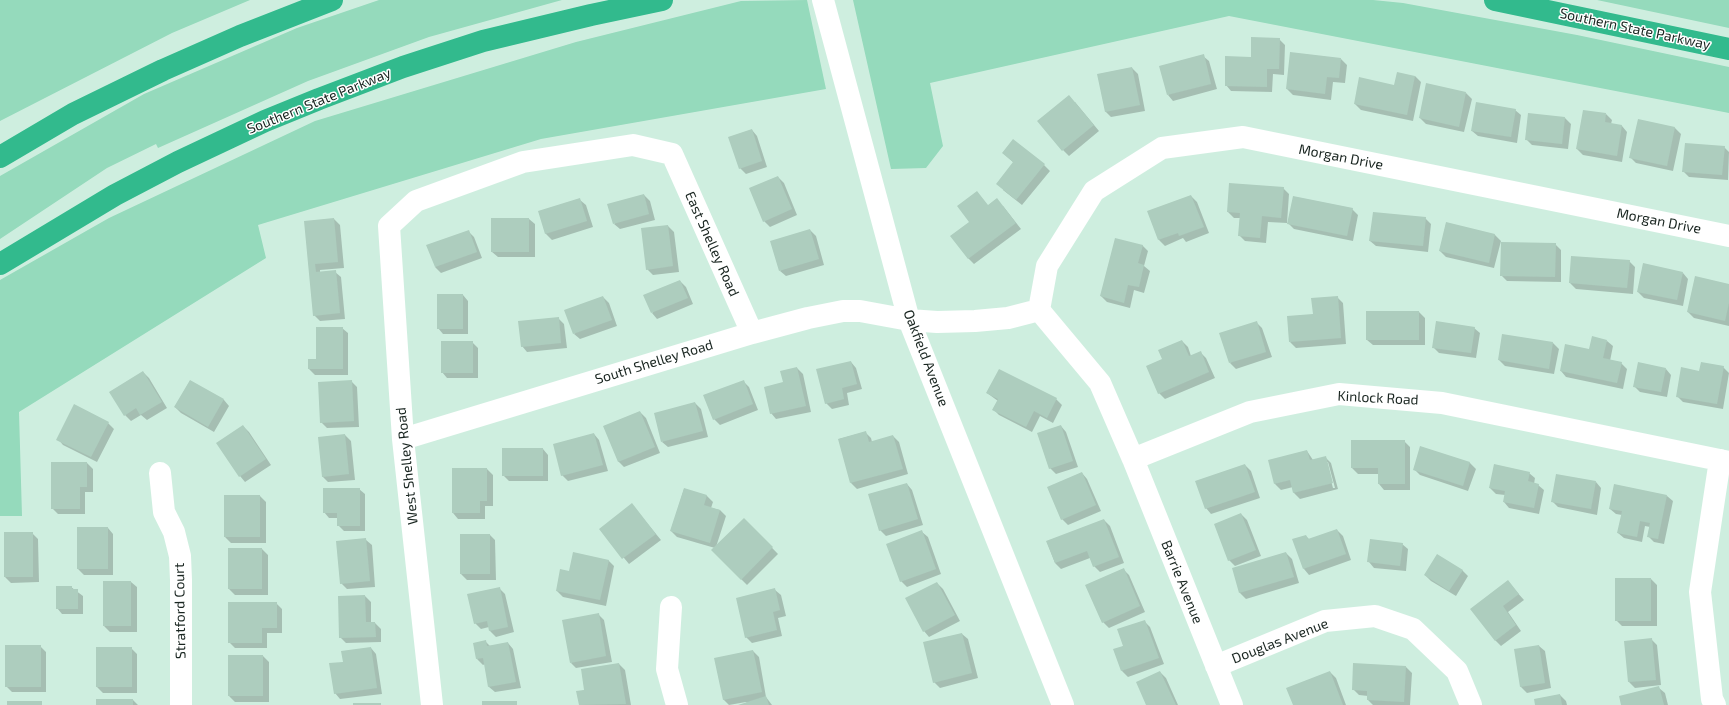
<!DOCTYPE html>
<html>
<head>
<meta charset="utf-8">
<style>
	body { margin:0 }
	canvas { display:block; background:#ceeedf }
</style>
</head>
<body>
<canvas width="1729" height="705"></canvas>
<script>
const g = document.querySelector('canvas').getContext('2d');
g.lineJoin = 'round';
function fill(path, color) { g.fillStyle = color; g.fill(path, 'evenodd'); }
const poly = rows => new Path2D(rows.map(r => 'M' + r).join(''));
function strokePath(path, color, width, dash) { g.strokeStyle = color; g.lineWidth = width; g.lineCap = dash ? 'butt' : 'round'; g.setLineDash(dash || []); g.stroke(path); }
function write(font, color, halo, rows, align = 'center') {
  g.font = font + ' "Exo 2",sans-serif'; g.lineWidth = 3; g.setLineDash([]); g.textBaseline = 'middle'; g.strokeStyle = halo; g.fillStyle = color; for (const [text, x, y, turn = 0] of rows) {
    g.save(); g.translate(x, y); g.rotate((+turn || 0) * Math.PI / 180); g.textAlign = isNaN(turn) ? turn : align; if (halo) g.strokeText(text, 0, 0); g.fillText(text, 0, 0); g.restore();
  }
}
fill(poly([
	[0,0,250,0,172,33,0,121],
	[379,0,562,0,429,37,308,81,158,148,156,144,107,168,0,239,0,176,144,94,297,28],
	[807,0,826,89,541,139,258,225,266,258,19,412,22,516,0,516,0,280,109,218,315,121,576,42,741,1],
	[853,0,1373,0,1403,3,1577,35,1729,67,1729,113,1229,16,930,83,943,146,926,168,891,169],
	[1597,0,1729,0,1729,28]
]), '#95dabc');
fill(poly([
	[1279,39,1285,45,1284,75,1273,74,1272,92,1231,91,1226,85,1252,58],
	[1203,56,1209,61,1217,89,1173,101,1168,95],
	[1341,59,1347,65,1345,83,1333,82,1331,100,1293,95,1287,89],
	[1132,68,1138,74,1145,111,1111,117,1105,111],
	[1415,76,1421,82,1413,121,1361,110,1355,104],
	[1466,93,1472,99,1464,132,1426,124,1420,118],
	[1075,102,1099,131,1069,156,1063,150],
	[1515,110,1521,115,1517,143,1478,136,1472,131],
	[1606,114,1612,120,1611,124,1622,126,1627,132,1622,162,1583,155,1577,149],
	[1565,118,1571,124,1568,149,1532,145,1526,139],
	[1639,120,1675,128,1681,134,1673,171,1636,163,1631,158],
	[752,130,757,136,767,167,746,174,740,168],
	[1724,147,1729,152,1728,180,1689,177,1683,171],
	[1003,153,1044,165,1050,171,1022,205,1003,190,1014,163],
	[778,177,784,183,797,215,770,227,764,221],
	[1283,188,1289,194,1287,223,1268,222,1266,243,1245,241,1239,235,1240,218,1234,218,1228,212],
	[644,195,650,201,655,220,620,229,614,224],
	[1191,196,1197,202,1209,233,1186,242,1183,238,1165,246,1159,240,1148,212],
	[580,200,586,205,593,227,552,240,546,234,539,212],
	[1003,206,1021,229,974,264,968,258],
	[1352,209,1358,215,1353,241,1294,229,1288,223],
	[1425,218,1431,224,1428,252,1376,246,1370,241],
	[334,219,340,225,344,268,320,270,320,273,335,272,341,277,345,319,320,321,314,315,305,222],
	[529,219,535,224,535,257,498,257,492,252],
	[1446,224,1495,235,1501,241,1494,268,1446,257,1440,251],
	[668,226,674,232,679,272,653,275,647,269],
	[810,230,816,236,824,265,786,276,780,271],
	[468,231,474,237,482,258,441,273,435,267],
	[1555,244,1561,250,1561,282,1507,281,1501,275],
	[1142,245,1148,251,1144,266,1150,271,1144,293,1134,290,1130,308,1107,302,1101,296],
	[1572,257,1629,261,1635,267,1633,294,1576,289,1570,283],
	[1683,273,1688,279,1683,306,1644,298,1638,292],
	[680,281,686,287,693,304,657,319,652,313],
	[1729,285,1729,326,1694,318,1688,312],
	[463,295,468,301,468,334,443,334,438,328],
	[603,297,609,303,617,326,580,339,574,334],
	[1337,297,1343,303,1346,344,1296,348,1290,342,1314,315],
	[1419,312,1425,318,1425,345,1373,345,1367,340],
	[558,318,564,324,567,348,527,352,522,346],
	[1256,322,1262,328,1272,357,1236,369,1230,363],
	[342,328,348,333,348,375,315,375,309,369,309,360,317,360],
	[1474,328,1480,333,1476,358,1439,353,1433,347],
	[1182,341,1188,347,1191,356,1200,352,1206,358,1215,378,1165,399,1159,393,1163,360],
	[1607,341,1613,346,1610,361,1621,363,1627,369,1623,389,1566,377,1561,371],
	[472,342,478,348,478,378,447,378,442,372],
	[1553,343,1559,349,1554,374,1505,366,1499,360],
	[851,362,856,368,862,389,847,393,849,405,832,409,826,403],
	[1723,367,1729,373,1723,409,1683,402,1677,396,1700,372],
	[797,368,803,374,811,412,776,419,771,413,784,383],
	[1666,369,1671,375,1667,397,1640,392,1634,386],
	[143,372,149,378,167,408,147,420,141,415,131,421,125,415],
	[190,381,224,400,229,406,214,432,181,413,175,407],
	[743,381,749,387,758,410,720,425,714,419],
	[352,382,357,387,359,427,327,428,321,422],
	[987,393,1056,399,1062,405,1053,423,1040,416,1032,432,999,415,993,409,998,401],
	[695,403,701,409,708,437,668,447,662,442],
	[640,412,646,418,660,453,624,467,618,461],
	[108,423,114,429,97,462,63,445,58,439],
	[243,426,249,432,271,465,245,482,240,476],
	[1061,426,1066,432,1078,467,1056,474,1050,468],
	[865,432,871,438,872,442,893,436,899,442,908,474,857,489,851,483,839,439],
	[594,434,599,440,608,471,568,481,562,475],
	[345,435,351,441,355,480,328,482,322,476],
	[1404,441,1410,447,1410,490,1384,490,1379,484,1379,474,1358,474,1352,468],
	[1421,447,1470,463,1476,469,1468,491,1420,475,1414,469],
	[543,449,548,455,548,481,509,481,503,475],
	[1307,451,1313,460,1325,457,1331,463,1338,489,1300,499,1294,493,1293,487,1281,490,1275,484,1269,461],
	[1326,462,1328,462,1335,488,1333,488],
	[52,463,87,463,93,469,93,492,85,492,85,514,58,514,52,508],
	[1245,465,1251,471,1260,498,1211,514,1206,508],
	[453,469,487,469,493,475,493,506,485,506,485,519,458,519,453,513],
	[1082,473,1087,479,1101,511,1068,525,1062,519],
	[1529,473,1535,478,1534,484,1538,485,1544,490,1539,514,1509,508,1504,502,1505,495,1496,494,1490,488],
	[1596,482,1601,488,1597,515,1558,507,1552,501],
	[907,484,912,490,923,525,886,536,880,530],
	[359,489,365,494,365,531,344,531,338,525,338,518,329,518,324,512],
	[684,489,707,496,713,502,711,508,720,510,726,516,716,547,744,519,778,554,747,585,712,550,715,548,677,537,671,531],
	[260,496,266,502,266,543,231,543,225,537],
	[1667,496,1673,501,1664,544,1654,542,1648,536,1650,527,1645,526,1642,542,1624,538,1618,533,1622,515,1616,514,1610,509],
	[632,505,661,540,629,564,600,529],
	[1241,514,1247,520,1261,556,1235,566,1229,560],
	[1104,520,1110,526,1124,563,1100,572,1094,566,1090,558,1061,569,1055,563,1047,542],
	[108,528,113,534,113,575,84,575,78,569],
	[1337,530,1343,536,1351,560,1309,575,1304,569,1306,536,1310,540],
	[922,532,928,537,941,574,907,587,901,581],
	[32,533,38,539,39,582,11,583,5,577],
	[461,535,490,535,495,540,496,580,467,580,461,574],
	[366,540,372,545,375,587,347,589,341,583],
	[1402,544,1408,549,1406,571,1374,568,1369,562],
	[262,549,268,555,268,595,235,595,229,589],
	[1286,553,1292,559,1299,583,1246,599,1240,593,1233,569],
	[608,560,614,566,606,606,563,597,557,591,570,572],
	[1124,570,1129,575,1145,612,1109,628,1103,622],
	[1462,570,1468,576,1456,596,1431,581,1425,575],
	[1651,579,1657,585,1657,626,1622,626,1616,620],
	[131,582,137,587,137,632,110,632,104,626],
	[1508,582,1524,600,1508,612,1521,631,1501,646,1495,640],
	[937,583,943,589,960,621,929,637,924,631],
	[71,587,83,596,83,614,62,614,57,608],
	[499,588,505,594,514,632,496,637,490,631,489,627,481,629,475,623],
	[775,590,781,595,786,616,778,618,782,636,752,643,746,637],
	[365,596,371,602,371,623,375,623,381,629,381,642,346,643,340,637],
	[276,603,282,609,282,633,267,633,267,648,235,648,229,642],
	[598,614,604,620,612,662,576,668,571,663],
	[1144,621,1150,627,1164,664,1128,677,1122,671,1114,650,1124,646],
	[962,634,968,639,978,678,940,688,934,682],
	[1651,639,1657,645,1661,685,1635,688,1629,682],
	[485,641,490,646,508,643,513,649,521,688,495,692,489,687,485,664,483,665,477,659],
	[40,646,46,652,46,692,12,692,6,686],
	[1539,646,1545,651,1551,688,1527,693,1521,687,1515,650],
	[131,648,137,654,137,693,103,693,97,687],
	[371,648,376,654,382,694,340,699,335,693],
	[753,651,759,657,766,697,772,705,740,705,747,703,746,702,729,705,723,699],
	[229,656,263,656,269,662,269,702,235,702,229,696],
	[619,664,625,670,631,705,580,705,578,692,585,690],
	[1406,667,1412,673,1410,705,1373,705,1368,700,1368,696,1359,695,1353,689],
	[1160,672,1166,678,1178,705,1148,705],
	[1330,672,1336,678,1346,705,1294,705],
	[1659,688,1665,693,1668,705,1622,705],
	[1560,695,1566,701,1567,705,1536,705],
	[133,700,138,705,97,705]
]), '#0003');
fill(poly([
	[1251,37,1280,38,1279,69,1267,69,1267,87,1225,86,1225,56,1251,57],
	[1290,52,1341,58,1339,78,1327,77,1325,94,1286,89],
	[1204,54,1211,84,1167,95,1159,66],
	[1132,67,1140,105,1105,112,1097,74],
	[1397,72,1415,76,1407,115,1354,104,1359,77,1394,85],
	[1426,83,1466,92,1459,127,1419,118],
	[1069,95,1094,125,1062,151,1037,121],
	[1476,102,1516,109,1511,137,1471,131],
	[1583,110,1606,113,1605,122,1622,125,1617,156,1576,149],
	[1528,113,1565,117,1562,144,1525,140],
	[1638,119,1675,127,1667,166,1629,158],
	[752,129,762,161,739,169,728,137],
	[1013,139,1045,164,1016,200,996,184,1013,162,1002,153],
	[1685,143,1725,146,1722,175,1682,172],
	[778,176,792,209,763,222,749,188],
	[1229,183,1284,187,1281,218,1262,216,1260,238,1238,236,1240,213,1227,212],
	[977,191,988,205,997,198,1016,223,968,259,950,236,969,222,957,206],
	[644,194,649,214,613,224,607,204],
	[1191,195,1204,227,1179,236,1178,233,1158,240,1147,211],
	[1293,196,1353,208,1347,236,1287,224],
	[580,198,587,221,545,234,538,211],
	[1373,212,1426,217,1423,246,1369,241],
	[334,218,338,262,315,264,316,272,336,270,340,313,313,316,304,221],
	[491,218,529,218,529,252,491,252],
	[1446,222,1495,234,1489,263,1439,251],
	[668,225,673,266,646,270,641,228],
	[810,229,819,259,779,271,770,241],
	[469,230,477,252,435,267,426,245],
	[1115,238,1143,245,1138,263,1144,265,1139,287,1128,285,1124,303,1100,296],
	[1501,242,1556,243,1555,277,1500,276],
	[1571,256,1630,260,1627,288,1569,283],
	[1643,263,1683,272,1677,300,1637,292],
	[1695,276,1729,284,1729,303,1725,321,1687,312],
	[680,280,688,298,651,313,643,295],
	[437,294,463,294,463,329,437,329],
	[603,296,612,320,573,334,564,310],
	[1338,296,1341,338,1289,342,1287,316,1313,314,1311,298],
	[1366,311,1419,311,1419,340,1366,340],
	[559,317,561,343,521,347,518,321],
	[1257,321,1266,352,1229,363,1219,333],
	[1436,321,1475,327,1471,353,1432,348],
	[316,327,343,327,343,369,308,369,308,359,316,359],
	[1502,334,1553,342,1549,369,1498,360],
	[1592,336,1607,340,1603,358,1622,362,1617,383,1560,371,1565,344,1589,349],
	[1182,340,1189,356,1201,351,1209,372,1158,394,1146,366,1162,359,1158,350],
	[441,341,473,341,473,373,441,373],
	[851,361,857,384,842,388,844,399,825,404,816,369],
	[1638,362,1666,368,1661,392,1633,387],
	[1701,362,1724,366,1717,404,1676,397,1681,367,1699,371],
	[797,367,806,406,770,414,764,387,783,382,780,371],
	[999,369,1057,398,1047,418,1034,411,1026,427,992,410,998,399,986,393],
	[143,371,162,402,140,415,136,408,124,416,109,392],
	[190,380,224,399,208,427,174,407],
	[352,380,354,421,320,423,318,382],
	[744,380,753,404,713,420,703,395],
	[695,402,703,431,661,442,654,413],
	[74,404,109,422,91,457,56,440],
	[640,411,655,447,618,462,603,426],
	[243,425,266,459,239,477,216,443],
	[1061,425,1073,461,1049,469,1037,433],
	[866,431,869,442,893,435,903,469,850,483,838,439],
	[594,433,603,465,561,476,553,444],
	[345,434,349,474,322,477,318,437],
	[1351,440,1405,440,1405,484,1378,484,1378,468,1351,468],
	[1420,446,1470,462,1463,486,1413,470],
	[502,448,543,448,543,476,502,476],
	[1307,450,1310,460,1326,456,1333,483,1293,493,1290,480,1274,484,1268,460],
	[51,462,87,462,87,487,80,487,80,509,51,509],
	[1245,464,1255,492,1205,509,1195,481],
	[1494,464,1530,472,1528,481,1539,484,1534,508,1503,502,1505,491,1489,488],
	[452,468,487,468,487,501,480,501,480,513,452,513],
	[1082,472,1096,505,1061,520,1047,487],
	[1556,474,1596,481,1591,509,1551,502],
	[907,483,918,519,879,531,868,494],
	[1614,484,1667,495,1658,539,1647,537,1650,523,1640,521,1637,537,1617,533,1622,511,1609,509],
	[323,488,360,488,360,526,337,526,337,513,323,513],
	[684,488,707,495,704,505,720,510,710,543,670,531],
	[224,495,260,495,260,537,224,537],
	[632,503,656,534,622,559,599,529],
	[1241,513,1256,550,1228,561,1214,524],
	[744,518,773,547,741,580,711,550],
	[1104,519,1119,557,1093,567,1087,551,1055,563,1046,541],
	[77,527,108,527,108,569,77,569],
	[1337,529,1346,554,1303,569,1292,539,1306,535,1308,539],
	[922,530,936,569,900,582,886,544],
	[4,532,33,532,33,577,4,577],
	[460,534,490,534,490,574,460,574],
	[366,538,370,581,340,584,336,541],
	[1370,539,1403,543,1400,566,1367,562],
	[228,548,262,548,262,589,228,589],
	[573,552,609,560,600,600,556,591,560,569,569,571],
	[1286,552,1294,577,1239,593,1232,568],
	[1437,554,1463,570,1449,591,1424,575],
	[1124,568,1140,606,1102,623,1085,585],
	[1615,578,1651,578,1651,621,1615,621],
	[1508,580,1519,594,1503,606,1516,625,1495,641,1470,609],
	[103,581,131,581,131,626,103,626],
	[937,582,955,615,923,632,905,598],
	[56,586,72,586,72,589,78,589,78,609,56,609],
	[500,587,508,627,489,631,487,621,474,624,467,594],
	[775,588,780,610,773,612,777,630,745,638,736,598],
	[365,595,366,622,375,622,376,637,339,638,338,596],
	[228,602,277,602,277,628,262,628,262,643,228,643],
	[599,613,606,656,570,663,562,620],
	[1145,620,1159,658,1121,671,1113,649,1123,646,1117,629],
	[962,633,972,673,933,683,923,642],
	[1652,638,1656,680,1628,682,1624,641],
	[486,640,487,646,508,642,516,682,488,687,483,658,476,659,473,643],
	[5,645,41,645,41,687,5,687],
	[1539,645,1545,683,1520,687,1514,649],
	[96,647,132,647,132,687,96,687],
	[371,647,377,688,334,694,329,663,343,662,341,651],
	[753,650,762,692,723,700,714,658],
	[228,655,263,655,263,696,228,696],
	[619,663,626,704,579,705,576,691,584,690,581,669],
	[1353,663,1406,666,1404,702,1367,700,1367,691,1352,690],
	[1160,671,1176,705,1146,705,1136,682],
	[1330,671,1343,705,1293,705,1286,688],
	[1659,686,1664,705,1621,705,1619,696],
	[1560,694,1562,705,1535,705,1534,699],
	[766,696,769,705,738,705],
	[96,699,133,699,133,705,96,705],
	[7,701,42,701,42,705,7,705],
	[482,701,517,701,517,705,482,705],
	[353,703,381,703,381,705,353,705]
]), '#adcdbe');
strokePath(poly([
	[823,0,909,320,1063,705],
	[1039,310,1047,266,1094,191,1162,148,1243,137,1729,236],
	[403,439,752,333,808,318,843,311,860,311,909,320,937,322,975,321,1008,318,1039,310,1100,383,1133,459,1232,705],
	[1133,459,1250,412,1339,394,1442,403,1729,462],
	[160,473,164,512,174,532,180,556,181,580,181,705],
	[671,607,667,669,677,705],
	[1216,666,1325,621,1375,616,1413,629,1457,671,1471,705],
	[432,705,403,439,389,226,416,201,523,162,633,145,672,154,752,333],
	[1715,705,1712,699,1700,592,1720,460]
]), '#fff', 22);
strokePath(poly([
	[1495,0,1729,49],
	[0,157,73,114,163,70,240,36,332,0],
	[0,264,115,195,178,162,265,121,319,99,403,67,483,41,591,15,662,0]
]), '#32ba8d', 22);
write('14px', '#192520', '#fff', [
	["Southern State Parkway",1635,29,12],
	["Southern State Parkway",319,101,-22],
	["Morgan Drive",1341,157,11],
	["Morgan Drive",1659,221,11],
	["East Shelley Road",712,244,66],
	["Oakfield Avenue",926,358,69],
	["South Shelley Road",654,362,-17],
	["Kinlock Road",1378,398,3],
	["West Shelley Road",407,466,-96],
	["Barrie Avenue",1182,582,68],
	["Stratford Court",180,611,-91],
	["Douglas Avenue",1280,641,-21]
]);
</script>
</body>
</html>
